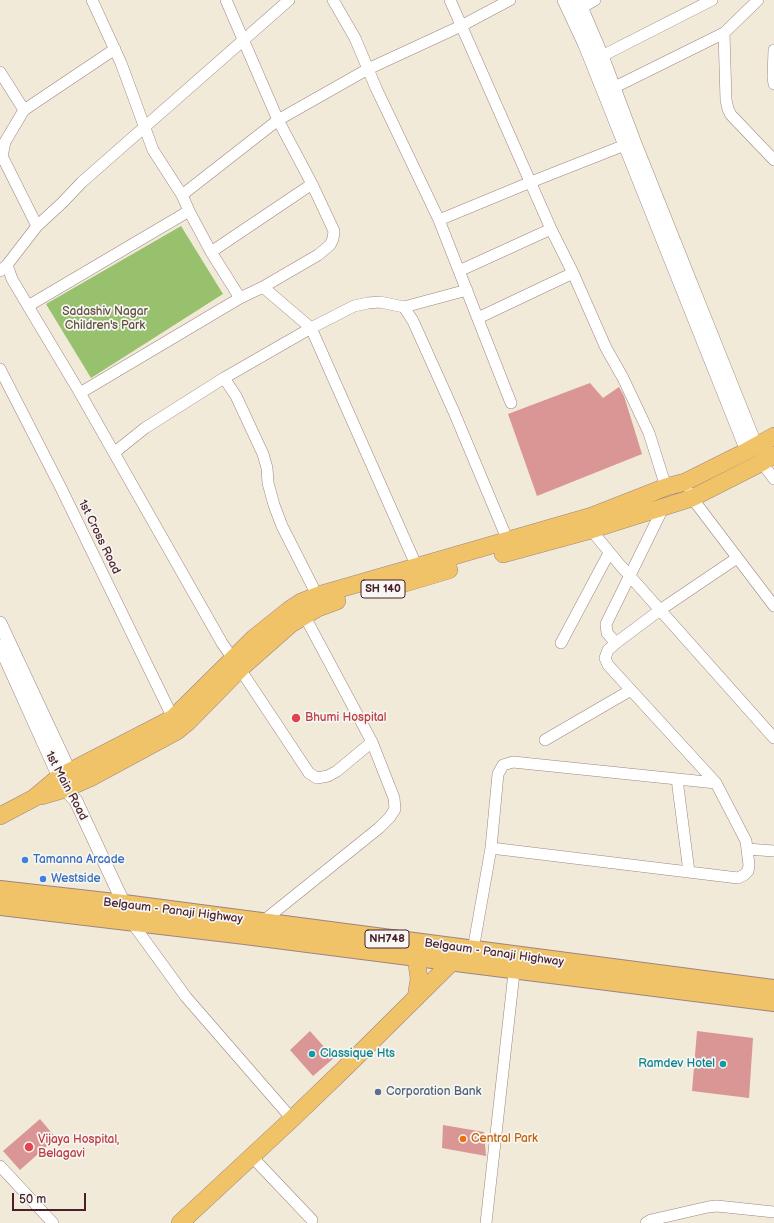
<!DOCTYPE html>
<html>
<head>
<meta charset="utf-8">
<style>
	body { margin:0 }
	#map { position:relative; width:774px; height:1223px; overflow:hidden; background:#f1ead8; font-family:"Balsamiq Sans",sans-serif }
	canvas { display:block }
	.scale { position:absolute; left:12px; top:1193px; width:74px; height:18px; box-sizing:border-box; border:2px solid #4a1f2b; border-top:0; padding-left:5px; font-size:12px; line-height:14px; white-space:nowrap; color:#4a1f2b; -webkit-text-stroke:3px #f6f6f2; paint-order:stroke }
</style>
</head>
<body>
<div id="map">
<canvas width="774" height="1223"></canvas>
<div class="scale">50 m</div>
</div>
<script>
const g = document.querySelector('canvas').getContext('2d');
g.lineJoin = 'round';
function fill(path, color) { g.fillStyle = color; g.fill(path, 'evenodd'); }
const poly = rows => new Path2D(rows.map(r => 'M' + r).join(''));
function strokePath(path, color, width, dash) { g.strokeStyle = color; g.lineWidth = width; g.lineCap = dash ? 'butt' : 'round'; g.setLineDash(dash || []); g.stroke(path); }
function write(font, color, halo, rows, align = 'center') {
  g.font = font + ' "Balsamiq Sans",sans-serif'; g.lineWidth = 3.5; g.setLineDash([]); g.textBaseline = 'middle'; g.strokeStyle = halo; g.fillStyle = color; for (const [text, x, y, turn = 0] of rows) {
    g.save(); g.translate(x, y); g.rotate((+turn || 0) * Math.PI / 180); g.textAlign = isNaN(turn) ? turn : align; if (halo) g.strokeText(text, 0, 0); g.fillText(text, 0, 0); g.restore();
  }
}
fill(poly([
	[181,226,223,294,91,378,46,304]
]), '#98c16e');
fill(poly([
	[590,383,603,398,619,387,624,396,642,454,537,496,508,414],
	[310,1031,334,1058,313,1076,290,1050],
	[697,1031,753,1038,749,1098,692,1091],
	[40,1119,56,1138,20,1170,3,1151],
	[443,1125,484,1132,486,1156,442,1148]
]), '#d99694');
const minor = poly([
	[92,0,121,63,153,150,182,195,189,211,211,252,240,298],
	[226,0,278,120,312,184,334,231,333,239,330,245,318,255,263,287,240,298,80,393,222,643,233,659],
	[333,0,355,38,376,88,439,220,511,403],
	[450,0,551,229,573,273,606,348,623,378,649,433,666,487],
	[581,8,595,0],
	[724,33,726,100,728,109,731,115,774,160],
	[774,50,773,77,774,84],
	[602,56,712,0],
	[0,72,24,110,115,49],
	[607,91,724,33,758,0],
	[24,110,5,142,2,156,37,226],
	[182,195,278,120,368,69,461,26,510,0],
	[439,220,531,182,625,145],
	[211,252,312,184],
	[7,265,12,279,28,306],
	[0,271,7,265,37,226,62,203,82,182,289,0],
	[459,271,551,229],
	[263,287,311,328,354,306,368,303,380,302,404,307,413,321,454,412,508,541],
	[404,307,467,290],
	[478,318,573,273],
	[0,369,61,488,173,718],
	[224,378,236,396,263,454,267,468,268,483,274,505,282,526,320,601],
	[80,393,28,306,189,211],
	[115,452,145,428,224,378,311,328,417,567],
	[762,463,774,479],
	[690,493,692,498,774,606],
	[591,530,620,565,774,738],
	[561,643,609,553],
	[616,643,607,633,606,624,664,506],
	[240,669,309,773,317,778,328,776,337,771,372,742],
	[545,740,631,690],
	[677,779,689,872],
	[491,848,738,878,744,875,748,871,749,865,746,841,716,783],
	[747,849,774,851],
	[130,920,186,997,292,1119],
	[262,922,379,828,390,817,395,809,394,798,372,742,304,615],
	[473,950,491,848,498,774,503,765,513,762,716,783,608,665,605,658,608,650,616,643,660,610,737,558],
	[257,1162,312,1220],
	[0,1166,53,1223],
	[486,1223,515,964],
	[646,1223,651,1220,708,1207,717,1206,774,1212]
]);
const tertiary = poly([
	[564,0,585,45,747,451],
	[578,0,602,56,634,141,756,446],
	[0,623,73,779],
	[0,646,59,777,65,789,76,801,124,904]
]);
const primary = poly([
	[503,554,591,530,692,498,759,464,774,455],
	[392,587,449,570],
	[41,796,65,789,90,778,177,731,188,722,240,669,291,624,318,608,337,601],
	[0,816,34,798,59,777,173,718,254,638,289,610,301,602,322,594,592,516,666,487,685,482,747,451,774,436],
	[416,998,419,979,416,957],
	[180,1223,292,1119,346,1067,452,962,458,952]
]);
const trunk = poly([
	[0,890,124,904,774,989],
	[0,906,245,935,464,963,774,1002]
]);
strokePath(minor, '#9e8482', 12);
strokePath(tertiary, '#9e8482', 14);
strokePath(primary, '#9e8482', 18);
strokePath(trunk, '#9e8482', 20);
strokePath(minor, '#fff', 11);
strokePath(tertiary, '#fff', 13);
strokePath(primary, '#f0c369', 17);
strokePath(trunk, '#f0c369', 18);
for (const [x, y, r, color] of [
	[296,718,5,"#e0444e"],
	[25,860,4,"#3f7fe0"],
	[43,879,4,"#3f7fe0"],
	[312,1054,4,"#0f9aa8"],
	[723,1064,4,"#0f9aa8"],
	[378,1092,4,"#5c6f8a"],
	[463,1139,4,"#e8710a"],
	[29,1147,5,"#e0444e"]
]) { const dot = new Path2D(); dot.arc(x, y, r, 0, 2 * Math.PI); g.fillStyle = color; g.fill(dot); strokePath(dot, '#f6f6f2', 1.5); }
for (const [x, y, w] of [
	[383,589,44],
	[387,939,44]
]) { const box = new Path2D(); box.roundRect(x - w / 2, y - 9, w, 18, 3); g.fillStyle = '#f6f6f2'; g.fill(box); strokePath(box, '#4a1f2b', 1); }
write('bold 11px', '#4a1f2b', null, [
	["SH 140",383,589],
	["NH748",387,939]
]);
write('12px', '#61503f', '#f6f6f2', [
	["Sadashiv Nagar",105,312],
	["Children's Park",105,326]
]);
write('12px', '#4a1f2b', '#f6f6f2', [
	["1st Cross Road",99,537,64],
	["1st Main Road",66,786,62],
	["Belgaum - Panaji Highway",173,911,7],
	["Belgaum - Panaji Highway",494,953,8]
]);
write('12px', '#be3a42', '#f6f6f2', [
	["Bhumi Hospital",305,718],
	["Vijaya Hospital,",38,1140],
	["Belagavi",38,1154]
], 'left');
write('12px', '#366cbe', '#f6f6f2', [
	["Tamanna Arcade",33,860],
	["Westside",51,879]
], 'left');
write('12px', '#0d838f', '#f6f6f2', [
	["Classique Hts",320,1054],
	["Ramdev Hotel",715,1064,"right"]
], 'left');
write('12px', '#4e5e75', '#f6f6f2', [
	["Corporation Bank",386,1092]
], 'left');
write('12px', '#c56008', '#f6f6f2', [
	["Central Park",471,1139]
], 'left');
</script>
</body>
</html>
